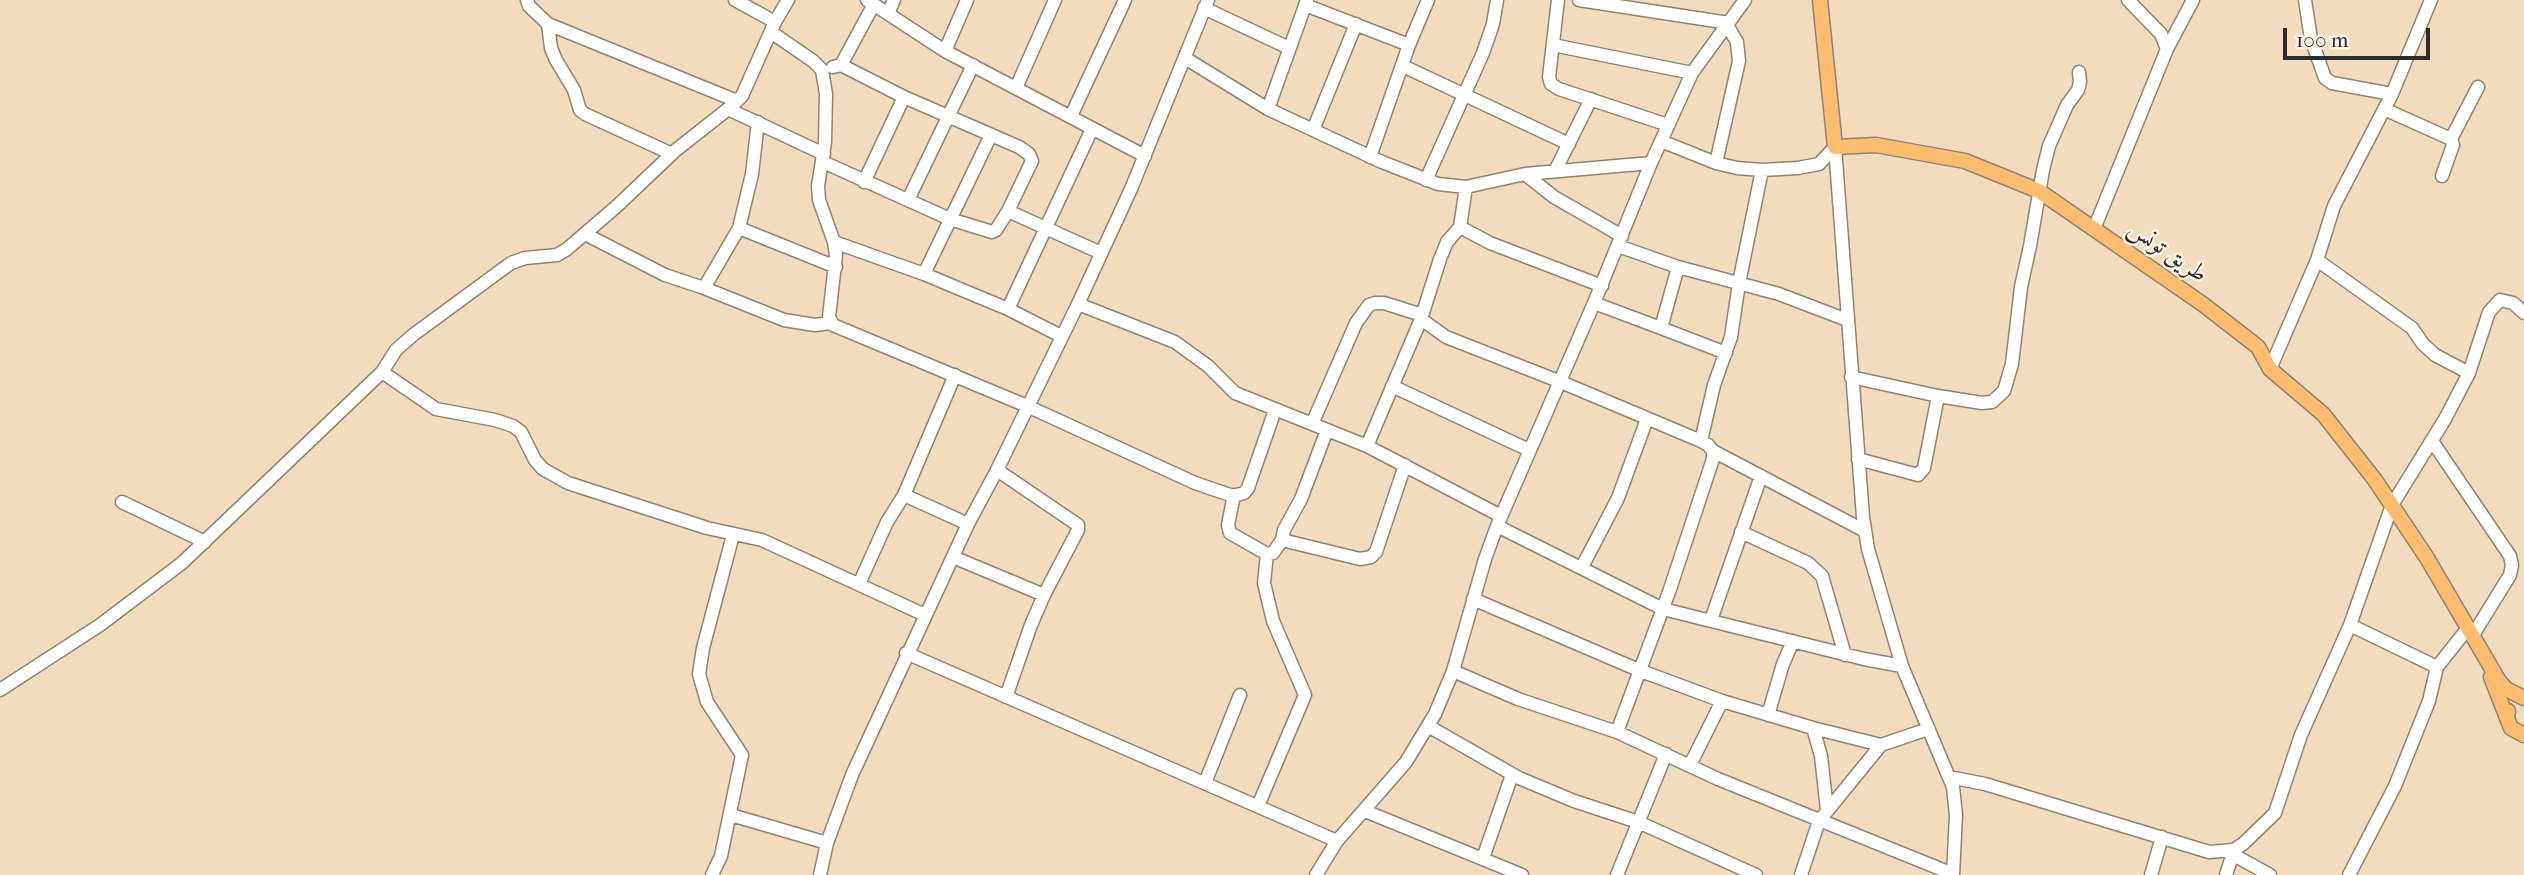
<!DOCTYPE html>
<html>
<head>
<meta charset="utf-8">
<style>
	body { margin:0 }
	#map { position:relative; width:2524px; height:875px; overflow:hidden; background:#f2dcbd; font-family:"IM FELL French Canon",serif }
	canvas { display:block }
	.scale { position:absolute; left:2283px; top:28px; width:147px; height:32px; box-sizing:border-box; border:4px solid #2b2b2b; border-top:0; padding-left:9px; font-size:21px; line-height:24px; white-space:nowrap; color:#2b2b2b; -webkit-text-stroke:5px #fcf5e5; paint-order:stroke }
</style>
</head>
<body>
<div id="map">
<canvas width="2524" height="875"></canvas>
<div class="scale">100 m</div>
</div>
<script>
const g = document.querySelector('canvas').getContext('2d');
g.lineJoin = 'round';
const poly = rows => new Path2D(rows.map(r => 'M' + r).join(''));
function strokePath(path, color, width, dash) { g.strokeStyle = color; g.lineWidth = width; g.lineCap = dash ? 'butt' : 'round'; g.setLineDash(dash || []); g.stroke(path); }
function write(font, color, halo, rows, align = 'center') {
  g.font = font + ' "IM FELL French Canon",Amiri,serif'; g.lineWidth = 5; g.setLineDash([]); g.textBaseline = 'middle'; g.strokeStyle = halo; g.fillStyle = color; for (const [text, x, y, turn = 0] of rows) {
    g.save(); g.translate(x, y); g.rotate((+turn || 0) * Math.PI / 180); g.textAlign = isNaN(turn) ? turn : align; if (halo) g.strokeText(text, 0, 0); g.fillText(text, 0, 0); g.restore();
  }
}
const minor = poly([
	[527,0,529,6,548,24,737,101],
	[735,0,775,22],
	[867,0,945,51,1145,156],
	[1558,0,1549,77,1551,84,1559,89,1668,125],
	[1579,0,1729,23],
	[2305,0,2311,39,2325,78,2332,83,2392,94],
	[1305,5,1409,45],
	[1204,8,1289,48],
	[888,14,894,0],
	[548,24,551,48,556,60,574,90,580,110,585,114,672,154],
	[771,32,813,61,822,70,826,94,825,142,818,186,819,200,834,242,836,255,829,317,833,325,1027,406,1195,483,1233,496,1244,493,1248,488,1275,410],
	[1553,45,1692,73],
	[2167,49,2193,0],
	[945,51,967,0],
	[1185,58,1268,109,1382,162,1438,184,1466,187,1525,174,1651,163],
	[1403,66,1569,144],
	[833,67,841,65,874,4],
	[1016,88,1055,0],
	[728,109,824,154],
	[1268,109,1307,0],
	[2384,109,2451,139,2453,145,2442,176],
	[1071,116,1125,0],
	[1313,130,1356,24],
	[2451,139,2478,87],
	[1661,141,1716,163,1737,168,1762,170,1798,168,1819,164,1835,147],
	[1835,147,1863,517,1868,549,1902,666,1953,787,1956,815,1953,875],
	[1370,157,1409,45,1428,0],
	[823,162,950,219,992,232,996,230,1008,211,1032,161,1029,154,1019,147,904,97,841,65],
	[1716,163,1739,61,1737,42,1727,25],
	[1555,171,1591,99],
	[1525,174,1554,197,1622,236],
	[1426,180,1483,53,1493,24,1497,0],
	[864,182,904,97],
	[908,200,973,65],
	[1008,211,1101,253],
	[1460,227,1490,243,1602,286],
	[739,228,836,267],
	[2094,229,2167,49,2161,34,2128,0],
	[585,234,665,275,704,288,784,320,815,325,831,323],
	[834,242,924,274,1008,309,1061,336],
	[1618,246,1678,267,1779,294,1847,320],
	[2317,260,2412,328,2423,344,2435,355,2469,373],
	[924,274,991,135],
	[704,288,739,228,752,174,758,122],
	[1594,303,1661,328,1678,267],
	[1078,304,1175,342,1208,366,1235,393,1367,446,1501,516],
	[1008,309,1092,129],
	[1421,319,1446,337,1561,382,1701,441,1708,445,1713,451,1713,459,1669,592,1617,732],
	[1661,328,1726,353],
	[2270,369,2317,260,2334,206,2392,94,2431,0],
	[382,372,436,409,495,420,513,426,521,432,535,460,543,469,568,483,707,528,762,540,925,615],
	[1851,377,1938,396],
	[1392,386,1529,450],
	[1312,424,1356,323,1369,305,1375,303,1384,303,1422,315],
	[1701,441,1714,385,1731,337,1739,283,1762,170],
	[2432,441,2510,556,2512,565,2510,575,2473,635],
	[1367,446,1421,319,1440,259,1447,242,1460,227,1466,187],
	[1713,451,1865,531],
	[1858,459,1918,475,1924,468,1938,396,1982,403,1992,402,2004,391,2012,364,2021,287,2030,246,2043,170,2049,146,2067,105,2078,90,2080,82,2079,72],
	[997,470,1078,525,1078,530,1044,595,1031,625,1006,697],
	[904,495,968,524],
	[1234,495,1228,525,1230,533,1267,554,1273,553,1282,540,1284,530,1301,499,1327,430],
	[122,502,205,542],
	[1497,526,1663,609,1864,659,1902,666],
	[1741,532,1808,563,1822,576,1845,655],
	[1282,540,1360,559,1371,557,1376,552,1405,465],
	[953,557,1044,595],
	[1582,567,1618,498,1647,419],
	[859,584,887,522,904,495,955,375],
	[1473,599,1641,671,1722,701,1813,728,1881,745],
	[1711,620,1761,476],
	[2350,625,2437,667],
	[906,653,1337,841],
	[1453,671,1518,699,1617,732,1718,779,1953,874],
	[0,690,100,625,182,563,382,372,396,350,413,335,511,263,525,258,557,255,567,249,617,206,676,150,728,109,742,96,775,22,788,0],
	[1768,715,1783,664,1793,641],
	[1428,726,1519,778,1574,801,1638,822,1756,875],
	[1813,728,1821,756,1827,810],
	[1690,765,1722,701],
	[1949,777,1985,784,2209,852,2234,850,2244,843,2275,813,2301,735,2350,625,2392,505,2445,419,2469,373,2489,312,2500,300,2513,303,2524,313],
	[1205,783,1240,695],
	[1258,806,1305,695,1273,621,1264,583,1267,554],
	[1365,811,1522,875],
	[731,815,827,843],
	[2232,854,2270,875],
	[1483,858,1512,775],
	[712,875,721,856,742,755,707,702,699,674,703,648,733,535],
	[820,875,827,843,852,775,968,524,997,470,1078,304,1131,189,1208,0],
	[1316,875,1337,841,1406,762,1435,714,1453,671,1485,559,1497,526,1594,303,1651,163,1692,73,1745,0],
	[1617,875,1666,754],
	[1801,875,1819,821,1881,745,1928,729],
	[2151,875,2162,837],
	[2226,875,2234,850],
	[2349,875,2395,786,2429,701,2437,667,2468,628]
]);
const major = poly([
	[1820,0,1835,147,1876,145,1965,161,2039,191,2204,305,2258,347,2270,369,2323,414,2375,480,2427,558,2499,681,2506,689,2524,698],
	[2491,677,2507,718],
	[2508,711,2507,718,2511,728,2524,735]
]);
strokePath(minor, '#8e8474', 15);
strokePath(major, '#8e8474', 17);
strokePath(minor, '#fff', 12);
strokePath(major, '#fdbc70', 14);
write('24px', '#2b2b2b', '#fcf5e5', [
	["طريق تونس",2167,252,35]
]);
</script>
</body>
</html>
